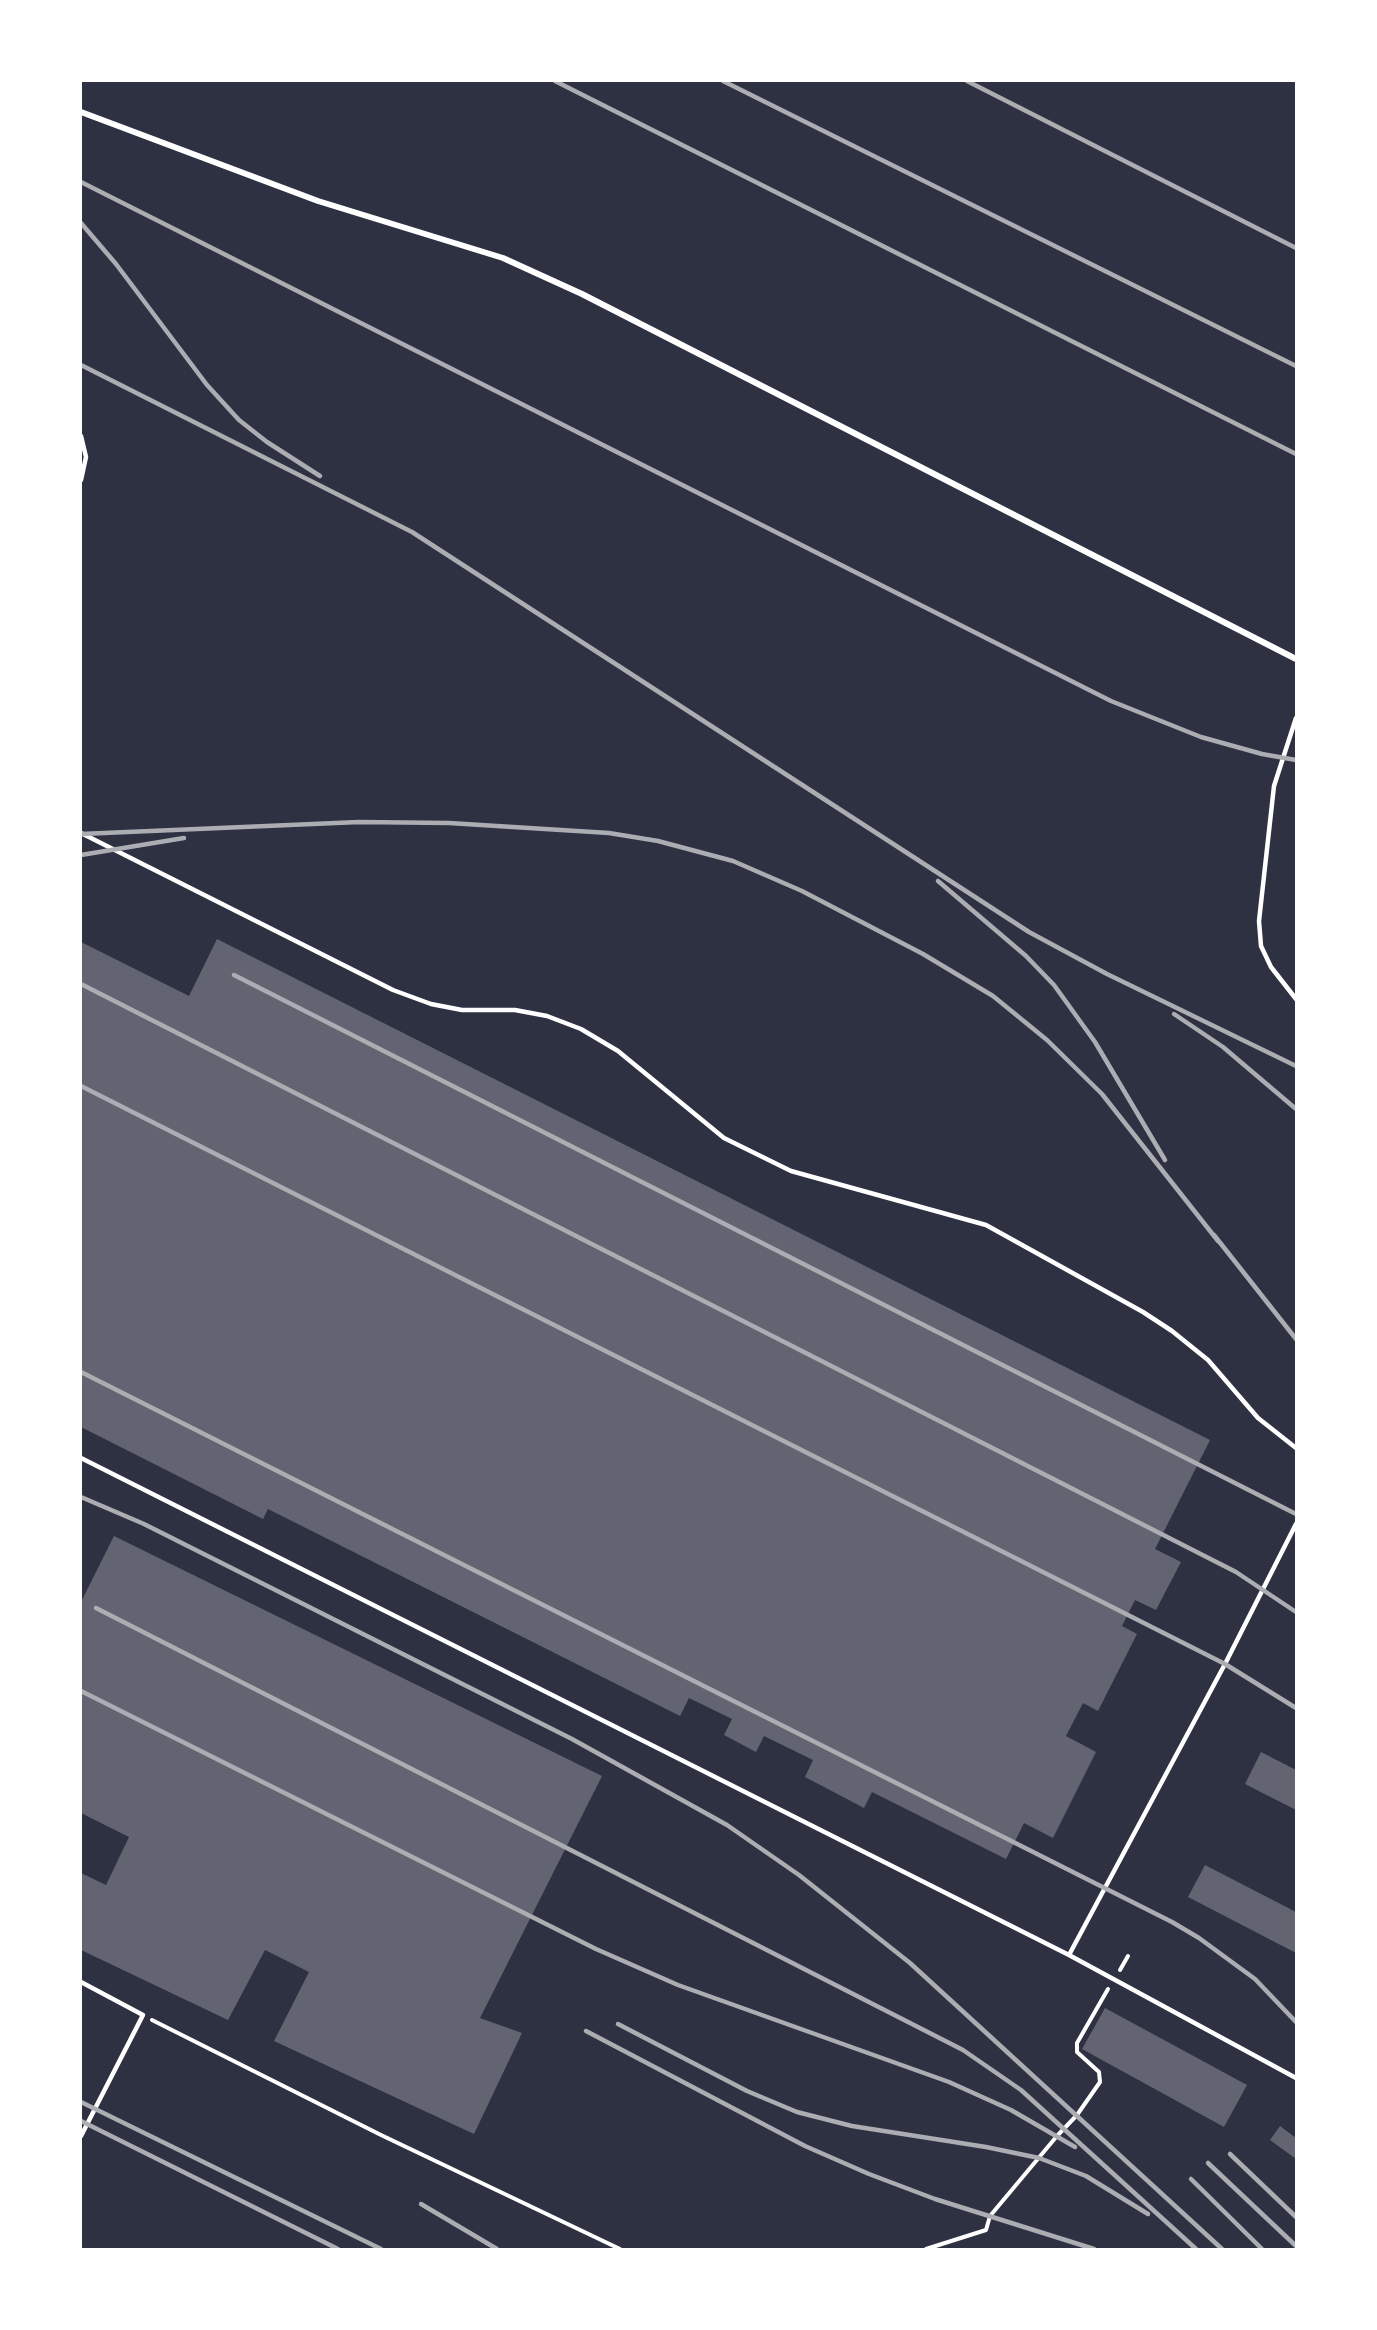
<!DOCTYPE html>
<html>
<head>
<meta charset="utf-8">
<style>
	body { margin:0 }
	#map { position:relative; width:1377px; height:2330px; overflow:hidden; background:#2d3142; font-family:"Fira Sans",sans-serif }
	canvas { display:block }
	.frame { position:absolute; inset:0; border:82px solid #fff; pointer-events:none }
</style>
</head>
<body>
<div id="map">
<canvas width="1377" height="2330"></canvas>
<div class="frame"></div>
</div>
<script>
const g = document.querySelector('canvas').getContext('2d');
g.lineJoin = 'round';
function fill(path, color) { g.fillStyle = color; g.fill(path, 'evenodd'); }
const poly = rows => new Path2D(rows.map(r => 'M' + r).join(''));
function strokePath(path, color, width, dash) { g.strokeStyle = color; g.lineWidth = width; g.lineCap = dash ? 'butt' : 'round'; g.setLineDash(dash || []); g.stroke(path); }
fill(poly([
	[217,939,1210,1440,1155,1549,1181,1562,1156,1610,1135,1600,1122,1626,1137,1634,1098,1711,1083,1703,1066,1736,1096,1752,1053,1838,1024,1823,1006,1859,872,1792,864,1808,805,1777,813,1760,764,1736,756,1752,724,1735,732,1719,689,1698,680,1716,268,1509,263,1519,81,1427,81,942,189,996],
	[114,1536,602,1776,480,2018,522,2033,474,2134,274,2041,309,1972,265,1950,228,2020,81,1950,81,1873,106,1885,129,1837,81,1813,81,1602],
	[1261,1752,1296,1770,1296,1810,1245,1784],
	[1205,1865,1296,1912,1296,1953,1188,1897],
	[1105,2008,1247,2085,1224,2127,1082,2049],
	[1280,2126,1296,2138,1296,2159,1270,2140]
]), '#626471');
strokePath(poly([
	[1120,1970,1128,1956],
	[152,2020,381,2135,620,2249],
	[926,2249,986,2230,990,2216,1057,2136,1077,2115,1100,2082,1099,2072,1077,2052,1077,2043,1108,1989]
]), '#fff', 4);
strokePath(poly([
	[81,436,86,457,81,480],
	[1296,718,1274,786,1259,921,1261,946,1271,967,1296,999],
	[81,833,393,990,431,1004,462,1010,515,1010,547,1016,581,1029,618,1051,724,1138,791,1171,986,1225,1143,1312,1172,1331,1208,1360,1258,1418,1296,1448],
	[81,1458,1069,1955,1296,2078],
	[1069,1955,1225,1664,1296,1524],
	[81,1982,143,2015,81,2136]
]), '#fff', 4.5);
strokePath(poly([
	[81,112,318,201,503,258,582,294,1296,659]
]), '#fff', 6);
strokePath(poly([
	[555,81,1296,454],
	[723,81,1296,366],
	[967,81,1296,248],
	[81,182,1111,701,1201,737,1262,754,1296,760],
	[81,223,116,264,207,385,239,420,267,442,320,476],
	[81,365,412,532,1029,932,1107,974,1296,1066],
	[81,834,359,822,449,823,609,833,658,841,733,861,802,891,923,954,993,996,1047,1040,1102,1094,1218,1241],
	[81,855,184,838],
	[938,881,1026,956,1054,985,1095,1042,1165,1160],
	[234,975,1296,1514],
	[81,984,1236,1572,1296,1612],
	[1174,1014,1223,1047,1296,1109],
	[81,1086,1225,1664,1296,1708],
	[1214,1235,1296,1339],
	[81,1372,1172,1922,1199,1938,1255,1979,1296,2022],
	[81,1497,144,1524,572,1739,727,1825,799,1875,910,1963,1222,2249],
	[96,1608,963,2050,1021,2090,1196,2249],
	[81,1691,596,1949,678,1985,949,2082,1011,2110,1075,2147],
	[618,2024,747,2091,797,2112,852,2126,986,2147,1039,2158,1086,2176,1148,2214],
	[586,2031,805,2146,869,2174,935,2199,1094,2249],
	[81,2102,381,2249],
	[81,2121,338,2249],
	[1230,2154,1296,2217],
	[1208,2163,1296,2246],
	[1191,2179,1262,2249],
	[421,2204,497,2249]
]), '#abadb3', 4.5);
</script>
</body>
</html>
